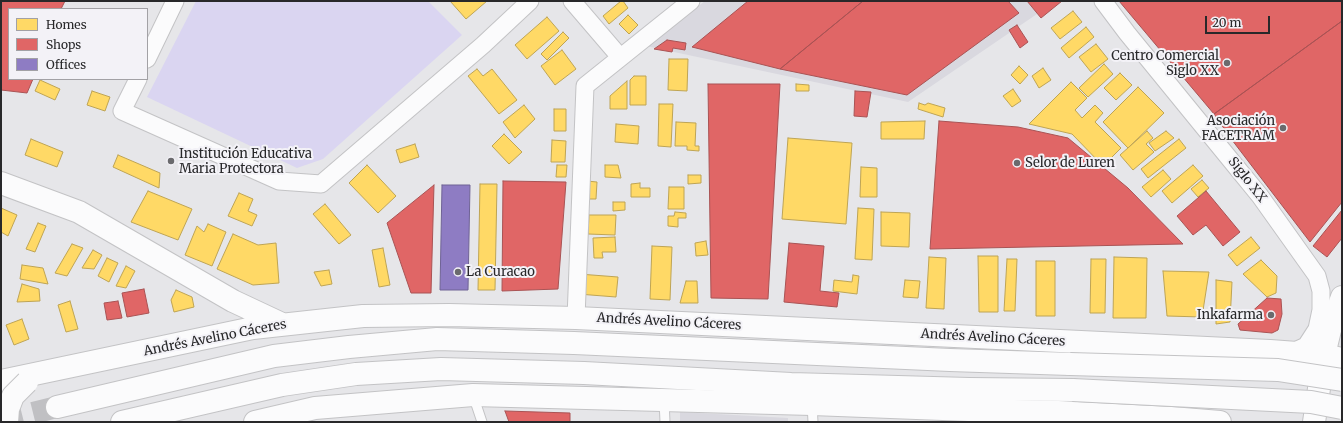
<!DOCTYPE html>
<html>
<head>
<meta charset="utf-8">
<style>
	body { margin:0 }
	#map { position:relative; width:1343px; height:423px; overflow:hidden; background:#e6e6e9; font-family:Merriweather,serif }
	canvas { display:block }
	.frame { position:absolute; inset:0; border:2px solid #28282a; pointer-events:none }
	.legend { position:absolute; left:8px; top:8px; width:140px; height:72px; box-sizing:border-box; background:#f3f2f7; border:1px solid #a2a1a5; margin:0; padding:5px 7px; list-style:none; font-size:12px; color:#28282a }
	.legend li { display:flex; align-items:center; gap:8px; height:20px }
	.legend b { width:20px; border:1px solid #a2a1a5 }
	.scale { position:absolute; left:1205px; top:16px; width:65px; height:18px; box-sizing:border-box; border:2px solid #28282a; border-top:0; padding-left:5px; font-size:12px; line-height:14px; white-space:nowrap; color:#28282a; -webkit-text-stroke:3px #f3f2f7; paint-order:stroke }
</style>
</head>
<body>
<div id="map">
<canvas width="1343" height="423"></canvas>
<div class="frame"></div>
<ul class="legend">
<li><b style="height:11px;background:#ffd966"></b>Homes</li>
<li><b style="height:11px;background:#e06666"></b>Shops</li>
<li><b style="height:11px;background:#8e7cc3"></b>Offices</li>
</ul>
<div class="scale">20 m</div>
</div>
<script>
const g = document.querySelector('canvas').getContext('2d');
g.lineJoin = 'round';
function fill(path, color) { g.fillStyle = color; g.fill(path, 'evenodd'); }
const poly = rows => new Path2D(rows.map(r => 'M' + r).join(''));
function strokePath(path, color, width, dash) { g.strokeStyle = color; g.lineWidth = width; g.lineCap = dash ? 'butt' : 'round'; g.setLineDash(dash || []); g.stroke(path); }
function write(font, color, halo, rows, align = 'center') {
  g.font = font + ' Merriweather,serif'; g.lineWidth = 4; g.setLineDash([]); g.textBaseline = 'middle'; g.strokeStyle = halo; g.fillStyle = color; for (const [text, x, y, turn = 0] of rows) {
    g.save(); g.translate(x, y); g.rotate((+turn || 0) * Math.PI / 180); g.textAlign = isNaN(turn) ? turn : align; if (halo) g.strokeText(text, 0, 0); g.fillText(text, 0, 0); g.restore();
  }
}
fill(poly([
	[705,1,1056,1,908,102,646,46],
	[680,412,788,418,788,422,680,422]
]), '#d9d8df');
fill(poly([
	[196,1,428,1,462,35,323,159,297,168,147,97]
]), '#dad5f1');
const homes = poly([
	[450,1,487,1,466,19,450,1],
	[621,1,623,1,628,8,609,24,603,16,621,1],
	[1073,11,1082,22,1060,39,1051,28,1073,11],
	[628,15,638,25,629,34,619,24,628,15],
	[547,17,559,31,527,59,515,45,547,17],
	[1086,27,1094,37,1069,58,1061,48,1086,27],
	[563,32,569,38,547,60,541,54,563,32],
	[1096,44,1108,59,1091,72,1079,57,1096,44],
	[562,50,576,69,555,85,541,66,562,50],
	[669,59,688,59,687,91,668,90,669,59],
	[1104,64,1113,74,1088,97,1079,88,1104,64],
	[1019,66,1028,75,1020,84,1011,75,1019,66],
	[1043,68,1051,80,1039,88,1032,76,1043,68],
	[477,69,483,76,492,69,517,100,499,114,468,76,477,69],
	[1120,73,1132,85,1116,100,1104,88,1120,73],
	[634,76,646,76,646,105,630,105,630,80,634,76],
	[40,80,60,89,55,100,35,91,40,80],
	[627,81,627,109,610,109,610,96,627,81],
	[1071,82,1087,98,1075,110,1082,118,1095,105,1103,113,1095,122,1121,148,1103,166,1072,134,1029,124,1071,82],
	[796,84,809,85,809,91,796,91,796,84],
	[1138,87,1164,113,1128,148,1103,122,1138,87],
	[1013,89,1021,101,1012,107,1003,96,1013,89],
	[92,91,110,97,105,111,87,105,92,91],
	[919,103,925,105,928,103,945,108,943,117,918,109,919,103],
	[659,104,673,104,671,147,658,146,659,104],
	[524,105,535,119,515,138,503,122,524,105],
	[554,109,566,109,566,131,554,131,554,109],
	[925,121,924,139,881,139,881,122,925,121],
	[676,122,696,123,695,146,699,146,699,151,687,150,687,146,675,146,676,122],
	[616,124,639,126,638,144,615,142,616,124],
	[1147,131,1153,138,1146,144,1154,152,1133,170,1120,155,1147,131],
	[1166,131,1174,138,1155,151,1149,143,1166,131],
	[504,134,522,152,509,164,492,146,504,134],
	[788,138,852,143,846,224,782,219,788,138],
	[31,139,63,152,57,167,25,155,31,139],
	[1179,139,1186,148,1148,178,1141,169,1179,139],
	[552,140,566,141,565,162,551,162,552,140],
	[415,144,419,157,400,163,396,150,415,144],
	[118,155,160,173,159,188,113,167,118,155],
	[367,165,396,196,378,213,349,183,367,165],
	[557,165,567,165,566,177,556,177,557,165],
	[605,165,618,165,621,178,605,177,605,165],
	[1193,165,1203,176,1172,203,1162,191,1193,165],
	[861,167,877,168,877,197,860,197,861,167],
	[1163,170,1171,179,1151,197,1142,187,1163,170],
	[688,175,701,175,701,183,688,184,688,175],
	[1202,180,1209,188,1198,197,1191,189,1202,180],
	[587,181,597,182,596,199,586,199,587,181],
	[640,183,640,188,650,188,650,197,631,197,631,184,640,183],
	[480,184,497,184,495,290,478,290,480,184],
	[669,187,684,187,684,209,668,209,669,187],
	[148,191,192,209,178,240,131,222,148,191],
	[239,193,253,199,248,211,257,215,252,226,228,216,239,193],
	[613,202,625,202,625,210,613,211,613,202],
	[325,204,351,235,339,244,313,214,325,204],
	[1,208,17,215,8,236,1,232,1,208],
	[858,208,874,209,872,260,855,259,858,208],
	[675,212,686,213,686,218,678,218,678,227,668,226,668,216,674,216,675,212],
	[881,212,910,213,909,247,881,246,881,212],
	[589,215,616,215,615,235,588,234,589,215],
	[38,223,46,226,35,252,26,249,38,223],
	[208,224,226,232,212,266,185,255,197,226,204,232,208,224],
	[233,234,258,245,276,243,279,283,253,285,217,269,233,234],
	[615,237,616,252,602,252,603,258,594,258,593,238,615,237],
	[1251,237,1260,248,1237,266,1228,255,1251,237],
	[706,241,708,255,696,256,695,243,706,241],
	[72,244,83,248,67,276,55,273,72,244],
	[652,246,672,247,670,300,650,299,652,246],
	[383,248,390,285,379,287,372,250,383,248],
	[93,250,102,255,94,269,82,268,93,250],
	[978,256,998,256,998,312,979,312,978,256],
	[929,257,946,258,944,309,926,308,929,257],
	[1114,257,1147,258,1146,318,1113,318,1114,257],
	[107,258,118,263,109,282,98,276,107,258],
	[1007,259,1017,259,1015,311,1004,311,1007,259],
	[1091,259,1106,259,1105,313,1090,313,1091,259],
	[1261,260,1277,276,1276,293,1267,297,1243,274,1261,260],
	[1036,261,1055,261,1055,316,1036,316,1036,261],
	[22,265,43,268,48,284,20,279,22,265],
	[126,266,135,271,126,288,116,286,126,266],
	[329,270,332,284,321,286,314,272,329,270],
	[1163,271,1209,272,1202,317,1167,316,1163,271],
	[579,274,618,277,616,297,578,294,579,274],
	[853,275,859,276,857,294,833,291,834,280,852,282,853,275],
	[905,280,920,281,918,298,903,297,905,280],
	[1216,280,1232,282,1230,322,1216,324,1216,280],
	[686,281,697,281,698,303,680,303,686,281],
	[22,284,39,289,40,301,17,302,22,284],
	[176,290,192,297,194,307,174,312,171,300,176,290],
	[70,301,78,329,66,332,58,305,70,301],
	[22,319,29,339,14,345,6,325,22,319]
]);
fill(homes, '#ffd966');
strokePath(homes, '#bea454', 1);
const shops = poly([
	[1,1,65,1,61,9,9,9,9,79,33,79,27,93,1,90,1,1],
	[748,1,863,1,780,69,692,47,748,1],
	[863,1,1008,1,1019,13,907,95,780,69,863,1],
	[1027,1,1062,1,1041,18,1027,1],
	[1119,1,1342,1,1342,21,1214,114,1119,1],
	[1342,21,1342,202,1310,242,1232,140,1214,114,1342,21],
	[1017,25,1028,42,1020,48,1009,30,1017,25],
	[667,40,686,43,685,50,673,48,672,52,654,49,667,40],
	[708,84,780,84,768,299,711,298,708,84],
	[855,91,871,92,867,117,854,116,855,91],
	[939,121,1018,127,1068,138,1128,188,1183,244,930,249,939,121],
	[503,181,566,182,558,289,502,291,503,181],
	[434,185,431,293,411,293,387,223,434,185],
	[1206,191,1240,232,1223,246,1206,225,1193,235,1177,216,1206,191],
	[1342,210,1342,238,1327,257,1313,246,1342,210],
	[789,243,824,246,820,291,839,293,837,307,784,302,789,243],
	[144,289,149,313,127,317,122,293,144,289],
	[1267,298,1281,299,1282,314,1278,330,1272,333,1240,330,1238,324,1267,298],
	[118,301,122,318,107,320,104,303,118,301],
	[505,411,570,413,570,422,509,422,505,411]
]);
fill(shops, '#e06666');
strokePath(shops, '#a95354', 1);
const offices = poly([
	[442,185,470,185,468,290,440,290,442,185]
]);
fill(offices, '#8e7cc3');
strokePath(offices, '#6f6395', 1);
strokePath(poly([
	[1,421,57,407]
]), '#c0c0c3', 22, [22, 11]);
const lane = poly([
	[473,395,482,422],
	[664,400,665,422],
	[812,404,813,422]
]);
const street = poly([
	[572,1,620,57],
	[1103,1,1127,33,1233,163,1260,196,1317,276,1321,291,1321,310,1317,329,1306,346,1293,352],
	[147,59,175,1],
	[138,79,122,111,279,181,321,184,483,45,530,1],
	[576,318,585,86,691,1]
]);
const secondary = poly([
	[1,183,79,212,233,301,282,324],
	[1,381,253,328,363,316,449,315,576,318,1270,351,1324,355,1342,359],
	[255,422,315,408,473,395,812,404,969,410,1058,412,1171,418,1220,422],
	[1314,422,1324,355,1330,330,1342,297]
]);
const highway = poly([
	[57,407,274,356,349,347,437,339,574,343,950,360,1070,364],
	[122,422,282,385,356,374,441,369,584,373,791,384,969,389,1073,390]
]);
strokePath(lane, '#c3c3c5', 11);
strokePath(street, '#c3c3c5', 19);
strokePath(secondary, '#c3c3c5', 24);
strokePath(highway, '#c3c3c5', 24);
strokePath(lane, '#fbfbfc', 9);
strokePath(street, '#fbfbfc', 17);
strokePath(secondary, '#fbfbfc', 22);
strokePath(highway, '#fbfbfc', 22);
const secondaryBridge = poly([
	[7,422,8,409,13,396,27,382]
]);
const highwayBridge = poly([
	[1070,364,1278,370,1342,380],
	[1073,390,1311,402,1342,408]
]);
strokePath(secondaryBridge, '#c3c3c5', 24, []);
strokePath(highwayBridge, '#c3c3c5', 24, []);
strokePath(secondaryBridge, '#fbfbfc', 22);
strokePath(highwayBridge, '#fbfbfc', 22);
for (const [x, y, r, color] of [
	[1227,63,4,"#6a6a6d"],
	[1283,128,4,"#6a6a6d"],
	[171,161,4,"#6a6a6d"],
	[1017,163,4,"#6a6a6d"],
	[458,272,4,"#6a6a6d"],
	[1271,315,4,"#6a6a6d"]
]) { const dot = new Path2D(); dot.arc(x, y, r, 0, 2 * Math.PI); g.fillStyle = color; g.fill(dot); strokePath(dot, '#f3f2f7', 1.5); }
write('13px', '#28282a', '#f3f2f7', [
	["Centro Comercial",1219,56],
	["Siglo XX",1219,71],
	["Asociación",1275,121],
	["FACETRAM",1275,136],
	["Institución Educativa",179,154,"left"],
	["Maria Protectora",179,169,"left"],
	["Selor de Luren",1025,163,"left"],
	["La Curacao",466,272,"left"],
	["Inkafarma",1263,315]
], 'right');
write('13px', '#28282a', '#f3f2f7', [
	["Siglo XX",1247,180,52],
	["Andrés Avelino Cáceres",669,322,3],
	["Andrés Avelino Cáceres",215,338,-11],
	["Andrés Avelino Cáceres",993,338,3]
]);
</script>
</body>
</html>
